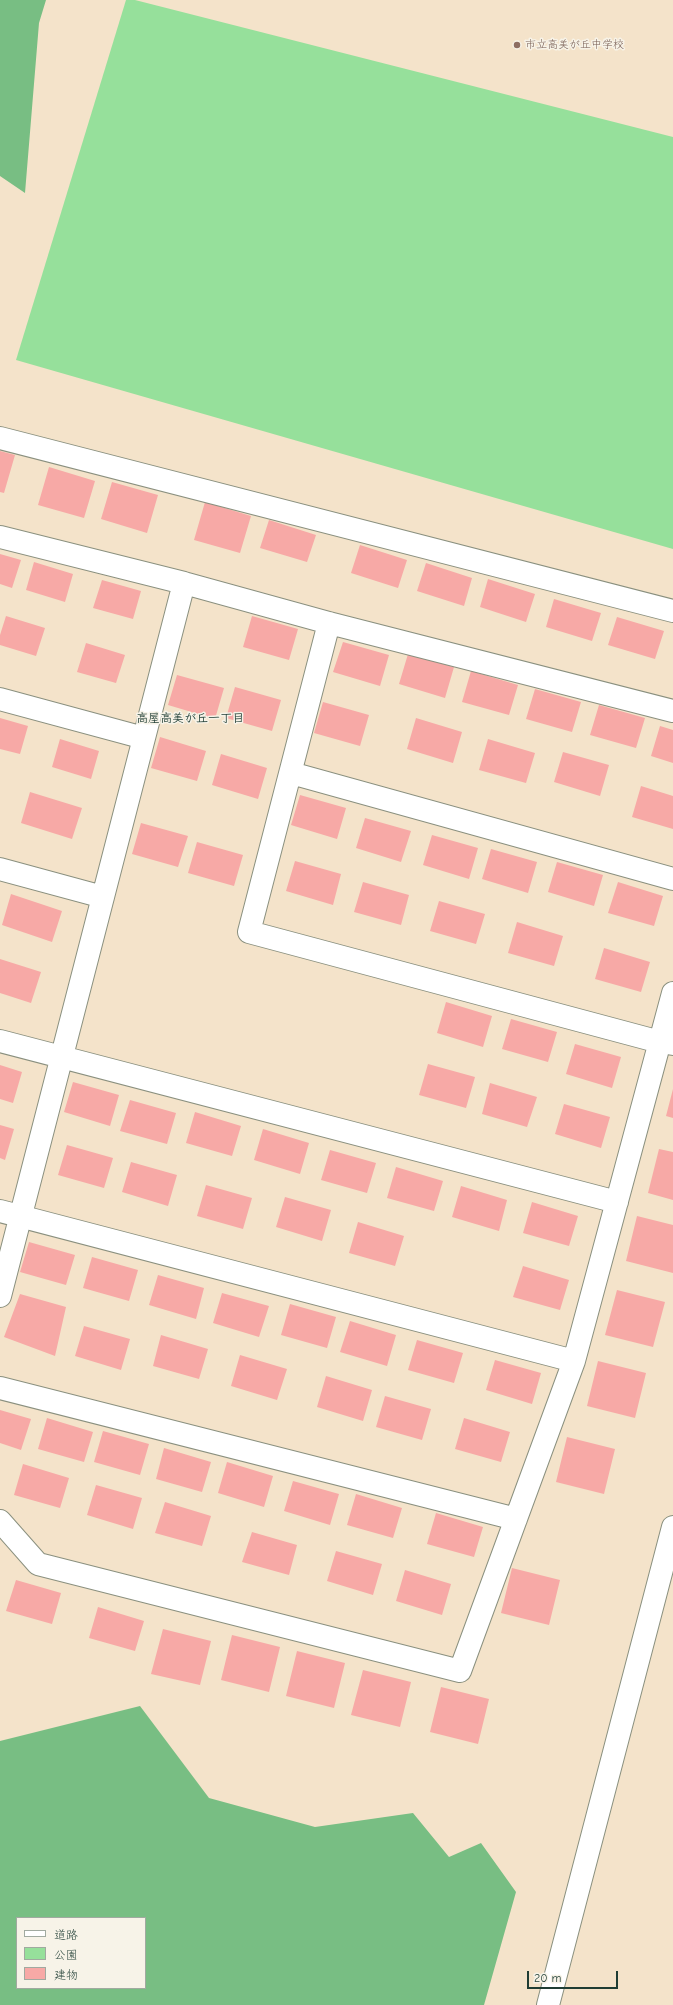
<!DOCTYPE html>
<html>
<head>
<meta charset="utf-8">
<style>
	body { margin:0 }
	#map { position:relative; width:673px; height:2005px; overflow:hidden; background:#f4e3ca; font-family:"Comic Neue","Klee One",sans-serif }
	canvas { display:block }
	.legend { position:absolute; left:16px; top:1917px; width:130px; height:72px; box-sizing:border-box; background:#f7f3e8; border:1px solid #a1aaa0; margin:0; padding:5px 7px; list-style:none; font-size:12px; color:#1f3d34 }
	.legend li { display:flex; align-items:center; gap:8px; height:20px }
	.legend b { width:20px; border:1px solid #a1aaa0 }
	.scale { position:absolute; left:527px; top:1971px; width:91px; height:18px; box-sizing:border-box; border:2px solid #1f3d34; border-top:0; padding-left:5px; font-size:12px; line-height:14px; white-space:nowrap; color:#1f3d34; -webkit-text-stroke:3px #f7f3e8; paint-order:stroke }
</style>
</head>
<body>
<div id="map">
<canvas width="673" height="2005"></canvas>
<ul class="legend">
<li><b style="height:5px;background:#fff"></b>道路</li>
<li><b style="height:11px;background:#96e09b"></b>公園</li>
<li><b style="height:11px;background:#f7a9a6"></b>建物</li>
</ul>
<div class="scale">20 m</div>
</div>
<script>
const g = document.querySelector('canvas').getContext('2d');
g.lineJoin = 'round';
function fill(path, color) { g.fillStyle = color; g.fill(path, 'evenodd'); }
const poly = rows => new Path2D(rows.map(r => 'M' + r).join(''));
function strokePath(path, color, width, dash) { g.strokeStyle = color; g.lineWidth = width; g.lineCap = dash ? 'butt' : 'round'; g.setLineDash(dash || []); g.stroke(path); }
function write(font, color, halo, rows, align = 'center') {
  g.font = font + ' "Comic Neue","Klee One",sans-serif'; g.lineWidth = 3; g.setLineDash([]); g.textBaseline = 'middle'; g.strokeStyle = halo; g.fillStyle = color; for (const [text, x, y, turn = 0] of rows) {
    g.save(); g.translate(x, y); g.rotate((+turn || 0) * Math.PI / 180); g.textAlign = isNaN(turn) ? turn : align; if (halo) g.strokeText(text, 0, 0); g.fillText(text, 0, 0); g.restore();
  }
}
fill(poly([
	[126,0,135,0,673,137,673,549,16,360]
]), '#96e09b');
fill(poly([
	[0,0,46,0,39,23,25,193,0,176],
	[140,1706,209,1798,315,1827,413,1813,449,1857,481,1843,516,1892,484,2005,0,2005,0,1741],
	[17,1918,145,1918,145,1988,17,1988]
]), '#78be83');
fill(poly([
	[0,451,15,455,4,493,0,492],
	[49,467,95,481,84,518,38,505],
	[112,482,158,495,147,533,101,519],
	[205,502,251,516,240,553,194,540],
	[269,520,316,535,307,562,260,548],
	[360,545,407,560,398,588,351,573],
	[0,554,21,560,12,588,0,584],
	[34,562,73,574,65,602,26,590],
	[426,563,472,578,464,606,417,591],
	[488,579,535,594,526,622,480,607],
	[102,580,141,591,133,619,93,608],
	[554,599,601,613,592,641,546,627],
	[6,616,45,628,36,656,0,645,0,635],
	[252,616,298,629,289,660,243,647],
	[617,617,664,631,655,659,608,645],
	[343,642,389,655,380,686,333,672],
	[86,643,125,655,116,683,77,672],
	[408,654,454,667,445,698,399,684],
	[471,671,518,685,509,715,462,702],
	[177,675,224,688,215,719,168,705],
	[235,687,281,700,272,731,226,718],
	[535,689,581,702,572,732,526,719],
	[323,702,369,715,360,746,314,733],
	[599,705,645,718,636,748,590,735],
	[0,718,28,726,20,754,0,749],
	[416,718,462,732,453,763,407,749],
	[660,726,673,730,673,763,651,756],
	[160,737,206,751,197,781,151,768],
	[60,739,99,751,91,779,52,767],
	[488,739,535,753,526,783,479,770],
	[563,752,609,765,600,796,554,782],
	[221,754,267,768,258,799,212,785],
	[641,786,673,796,673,829,632,817],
	[30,792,82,808,72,839,21,823],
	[300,795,346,808,337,839,291,825],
	[365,818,411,831,401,862,356,848],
	[141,823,188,836,178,867,132,854],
	[432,835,478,848,469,879,423,865],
	[197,842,243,855,234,886,188,873],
	[491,849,537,862,528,893,482,879],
	[295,861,341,874,333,905,286,891],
	[557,862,603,875,594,906,548,892],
	[363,882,409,895,401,925,354,912],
	[618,882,663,896,654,926,608,913],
	[11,894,62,911,52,942,2,925],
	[439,901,485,914,476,944,430,931],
	[517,922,563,936,554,966,508,953],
	[604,948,650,962,641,992,595,979],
	[0,959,41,972,31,1003,0,993],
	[446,1002,492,1016,483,1047,437,1033],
	[511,1019,557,1032,548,1062,502,1049],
	[575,1044,621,1057,612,1088,566,1074],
	[428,1064,475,1077,466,1108,419,1095],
	[0,1065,22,1072,13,1103,0,1099],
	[73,1082,119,1095,110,1126,64,1112],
	[490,1083,537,1097,527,1127,482,1114],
	[673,1089,673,1118,666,1116],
	[130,1100,176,1113,167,1144,120,1131],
	[564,1104,610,1117,601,1148,555,1134],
	[195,1112,241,1126,232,1156,186,1143],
	[0,1125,14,1129,5,1160,0,1158],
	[263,1129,309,1143,300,1174,254,1160],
	[67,1145,113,1158,104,1188,58,1175],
	[659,1149,673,1152,673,1200,648,1193],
	[330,1150,376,1163,367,1193,321,1180],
	[131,1162,177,1175,168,1206,122,1192],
	[396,1167,443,1181,434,1211,387,1198],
	[206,1185,252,1198,243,1229,197,1216],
	[461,1186,507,1200,499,1231,452,1217],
	[285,1197,331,1210,322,1241,276,1227],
	[532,1202,578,1216,569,1246,523,1233],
	[637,1216,673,1225,673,1273,626,1261],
	[358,1222,404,1236,395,1266,349,1253],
	[29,1242,75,1255,66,1285,20,1272],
	[92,1257,138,1270,129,1301,83,1288],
	[523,1266,569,1280,560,1310,513,1297],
	[158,1275,204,1288,196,1319,149,1305],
	[617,1290,665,1302,653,1347,605,1335],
	[222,1293,269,1306,259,1337,213,1323],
	[20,1294,66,1307,55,1356,4,1337],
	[290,1304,336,1317,327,1348,281,1335],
	[350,1321,396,1335,387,1366,340,1352],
	[84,1326,130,1339,121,1370,75,1356],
	[161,1335,208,1349,199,1379,153,1366],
	[417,1340,463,1353,454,1383,408,1370],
	[240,1355,287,1369,277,1400,231,1386],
	[495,1360,541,1373,532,1404,486,1390],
	[598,1361,646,1373,635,1418,587,1406],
	[326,1376,372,1390,363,1421,317,1407],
	[385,1396,431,1409,422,1440,376,1427],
	[0,1410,31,1419,21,1450,0,1443],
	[47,1418,93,1432,84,1462,38,1449],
	[464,1418,510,1432,501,1462,455,1449],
	[103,1431,149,1444,140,1475,94,1462],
	[567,1437,615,1449,604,1494,556,1482],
	[164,1448,211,1462,202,1492,156,1479],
	[227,1462,273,1476,264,1507,218,1493],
	[23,1464,69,1478,60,1508,14,1495],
	[293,1481,339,1494,330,1525,284,1511],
	[96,1485,142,1498,133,1529,87,1515],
	[356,1494,402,1508,393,1538,347,1525],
	[165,1502,211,1516,202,1546,155,1533],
	[436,1513,483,1527,474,1557,427,1544],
	[252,1532,297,1545,289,1575,242,1562],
	[336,1551,382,1564,373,1595,327,1581],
	[512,1568,560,1580,549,1625,501,1613],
	[405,1570,451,1584,442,1615,396,1601],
	[16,1580,61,1593,52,1624,6,1611],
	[98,1607,144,1621,135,1651,89,1638],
	[163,1629,211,1641,200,1685,151,1674],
	[232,1635,280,1647,269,1692,221,1680],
	[297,1651,345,1663,334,1708,286,1696],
	[363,1670,411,1682,400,1727,351,1715],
	[441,1687,489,1699,478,1744,430,1732]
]), '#f7a9a6');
const minor = poly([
	[0,438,673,611],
	[0,537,184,583,329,623,673,711],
	[329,623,249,932,660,1042,673,1044],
	[0,699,144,738],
	[291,773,673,879],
	[0,869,103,897],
	[0,1041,617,1202],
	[0,1211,574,1361],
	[0,1296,184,583],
	[0,1388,516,1519],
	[0,1521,38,1564,460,1671,574,1361,673,993],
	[548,2005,673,1527]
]);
strokePath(minor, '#8a907f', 24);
strokePath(minor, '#fff', 22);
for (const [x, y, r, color] of [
	[517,45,4,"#8d6e63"]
]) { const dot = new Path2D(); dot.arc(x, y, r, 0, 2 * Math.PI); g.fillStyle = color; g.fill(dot); strokePath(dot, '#f7f3e8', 1.5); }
write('11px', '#785e54', '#f7f3e8', [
	["市立高美が丘中学校",525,45]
], 'left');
write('bold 12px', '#1f3d34', '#f7f3e8', [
	["高屋高美が丘一丁目",190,719]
]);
</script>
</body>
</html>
